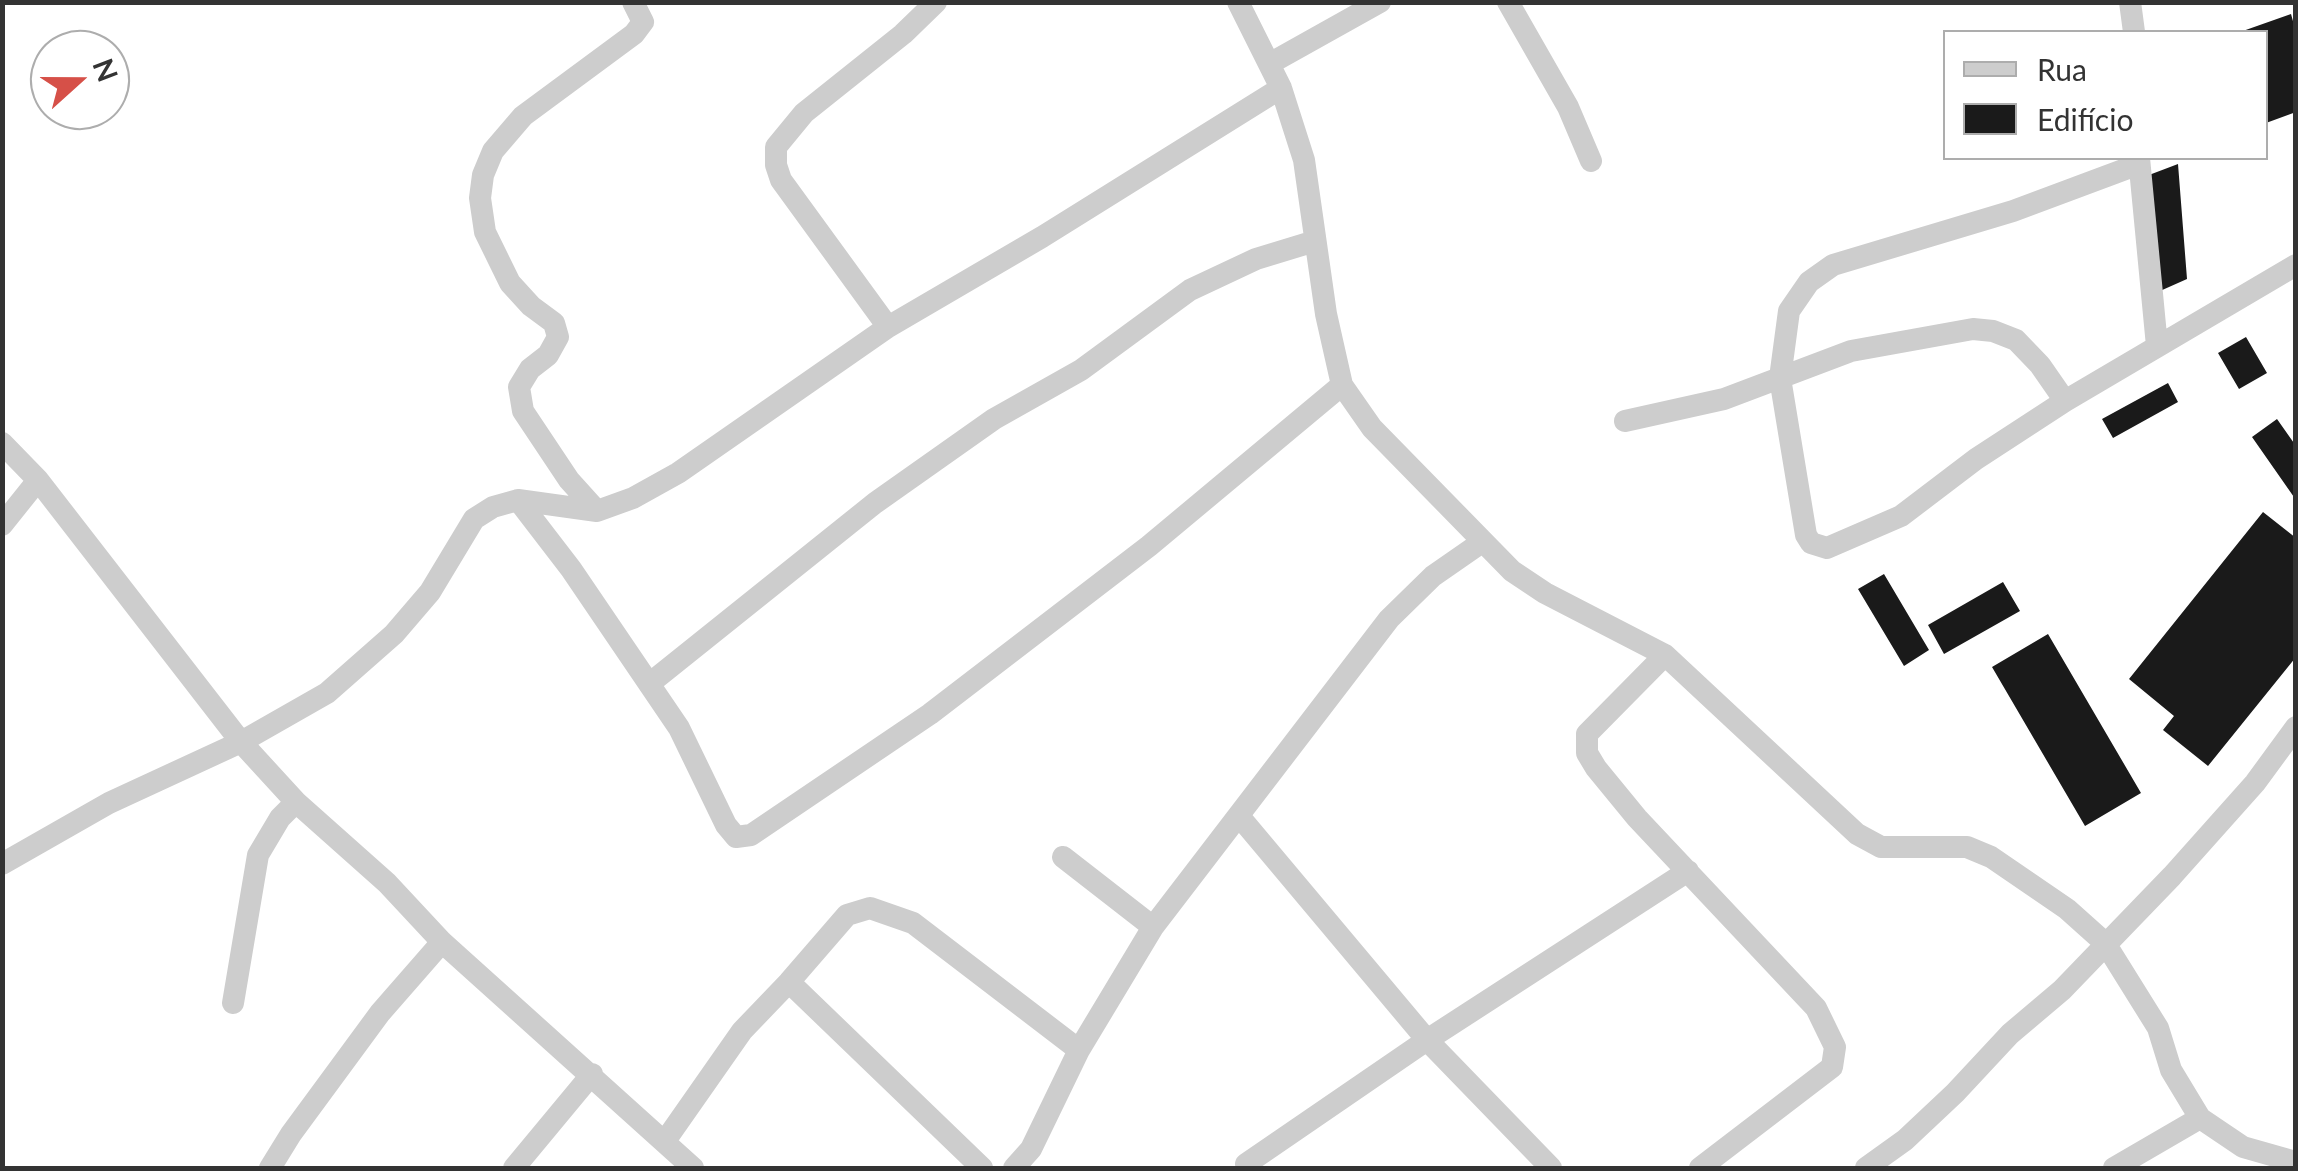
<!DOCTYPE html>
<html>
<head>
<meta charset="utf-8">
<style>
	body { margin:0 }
	#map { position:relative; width:2298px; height:1171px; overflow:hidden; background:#fff; font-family:Lato,sans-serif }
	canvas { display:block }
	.frame { position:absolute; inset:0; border:5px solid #333; pointer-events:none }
	.legend { position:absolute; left:1943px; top:30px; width:325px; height:130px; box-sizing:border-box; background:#fff; border:2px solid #adadad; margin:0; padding:12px 18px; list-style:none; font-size:30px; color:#333 }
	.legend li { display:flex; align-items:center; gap:20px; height:50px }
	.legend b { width:50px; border:2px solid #adadad }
	.north { position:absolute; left:30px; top:30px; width:100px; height:100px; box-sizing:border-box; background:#fff; border:2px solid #adadad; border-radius:50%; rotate:69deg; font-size:28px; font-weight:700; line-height:40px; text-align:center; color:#333 }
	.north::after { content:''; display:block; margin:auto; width:35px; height:45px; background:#d65048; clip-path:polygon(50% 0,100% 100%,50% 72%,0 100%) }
</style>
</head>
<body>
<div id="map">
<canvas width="2298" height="1171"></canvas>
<div class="frame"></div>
<ul class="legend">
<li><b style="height:12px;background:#cdcdcd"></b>Rua</li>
<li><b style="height:28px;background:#1a1a1a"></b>Edifício</li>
</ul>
<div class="north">N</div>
</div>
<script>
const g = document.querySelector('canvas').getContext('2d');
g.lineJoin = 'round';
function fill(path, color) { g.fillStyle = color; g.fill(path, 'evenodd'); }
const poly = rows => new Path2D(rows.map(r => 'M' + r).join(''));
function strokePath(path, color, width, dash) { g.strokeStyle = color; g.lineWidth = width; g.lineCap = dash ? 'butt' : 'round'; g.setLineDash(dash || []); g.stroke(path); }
fill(poly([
	[2291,14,2296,32,2296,112,2266,123,2266,32,2240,32],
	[2178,164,2187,279,2160,291,2149,175],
	[2246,337,2267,373,2239,389,2218,353],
	[2168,383,2178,402,2113,438,2102,419],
	[2277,419,2296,446,2296,500,2252,437],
	[2263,512,2296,538,2296,657,2208,766,2163,730,2174,716,2129,679],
	[1884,574,1929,650,1904,666,1858,589],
	[2003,582,2020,611,1944,654,1928,625],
	[2048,634,2141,793,2085,826,1992,667]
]), '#1a1a1a');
strokePath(poly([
	[1238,2,1281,88,1304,160,1326,314,1342,385,1372,428,1512,571,1545,593,1665,655,1857,834,1881,847,1967,847,1991,857,2067,909,2105,943,2158,1028,2171,1070,2200,1118,2243,1147,2296,1162],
	[1508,2,1568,107,1591,161],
	[2130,2,2134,32],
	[1269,64,1380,2],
	[2139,158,2157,346],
	[888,327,781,180,776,165,776,147,804,113,903,34,936,2],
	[2065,401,1976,459,1901,516,1827,548,1811,543,1806,535,1780,378,1789,311,1809,282,1833,265,2013,211,2139,164],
	[1625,421,1724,399,1851,351,1973,329,1993,331,2016,340,2040,365,2065,401,2296,265],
	[2,443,38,480,241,742,296,802,387,883,442,942,693,1168],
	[518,500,571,569,679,728,726,825,736,837,751,835,930,714,1149,546,1342,385],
	[597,511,569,480,523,411,519,387,530,369,548,355,558,337,554,323,531,306,510,283,485,232,480,198,483,175,493,151,523,116,634,34,643,22,633,2],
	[2,525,38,480],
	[1665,655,1587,734,1587,753,1596,768,1637,818,1816,1008,1835,1047,1832,1067,1700,1168],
	[649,684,875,503,994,419,1081,370,1190,290,1256,259,1315,241],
	[1239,816,1427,1040,1551,1168],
	[1063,857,1153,927],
	[2,864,109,803,241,742,327,693,394,634,430,592,474,519,493,507,518,500,597,511,633,498,678,473,888,327,1042,237,1281,88],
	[789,982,982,1168],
	[233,1003,258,855,280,818,296,802],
	[665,1141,742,1031,789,982,847,915,870,908,913,923,1079,1050],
	[1246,1164,1427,1040,1688,871],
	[270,1168,291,1134,380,1013,442,942],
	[514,1168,592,1074],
	[1014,1168,1031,1149,1079,1050,1153,927,1389,619,1433,576,1482,542],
	[1866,1168,1905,1140,1955,1093,2010,1034,2062,990,2172,876,2255,783,2296,727],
	[2114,1168,2200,1118]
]), '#cdcdcd', 22);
</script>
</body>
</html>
